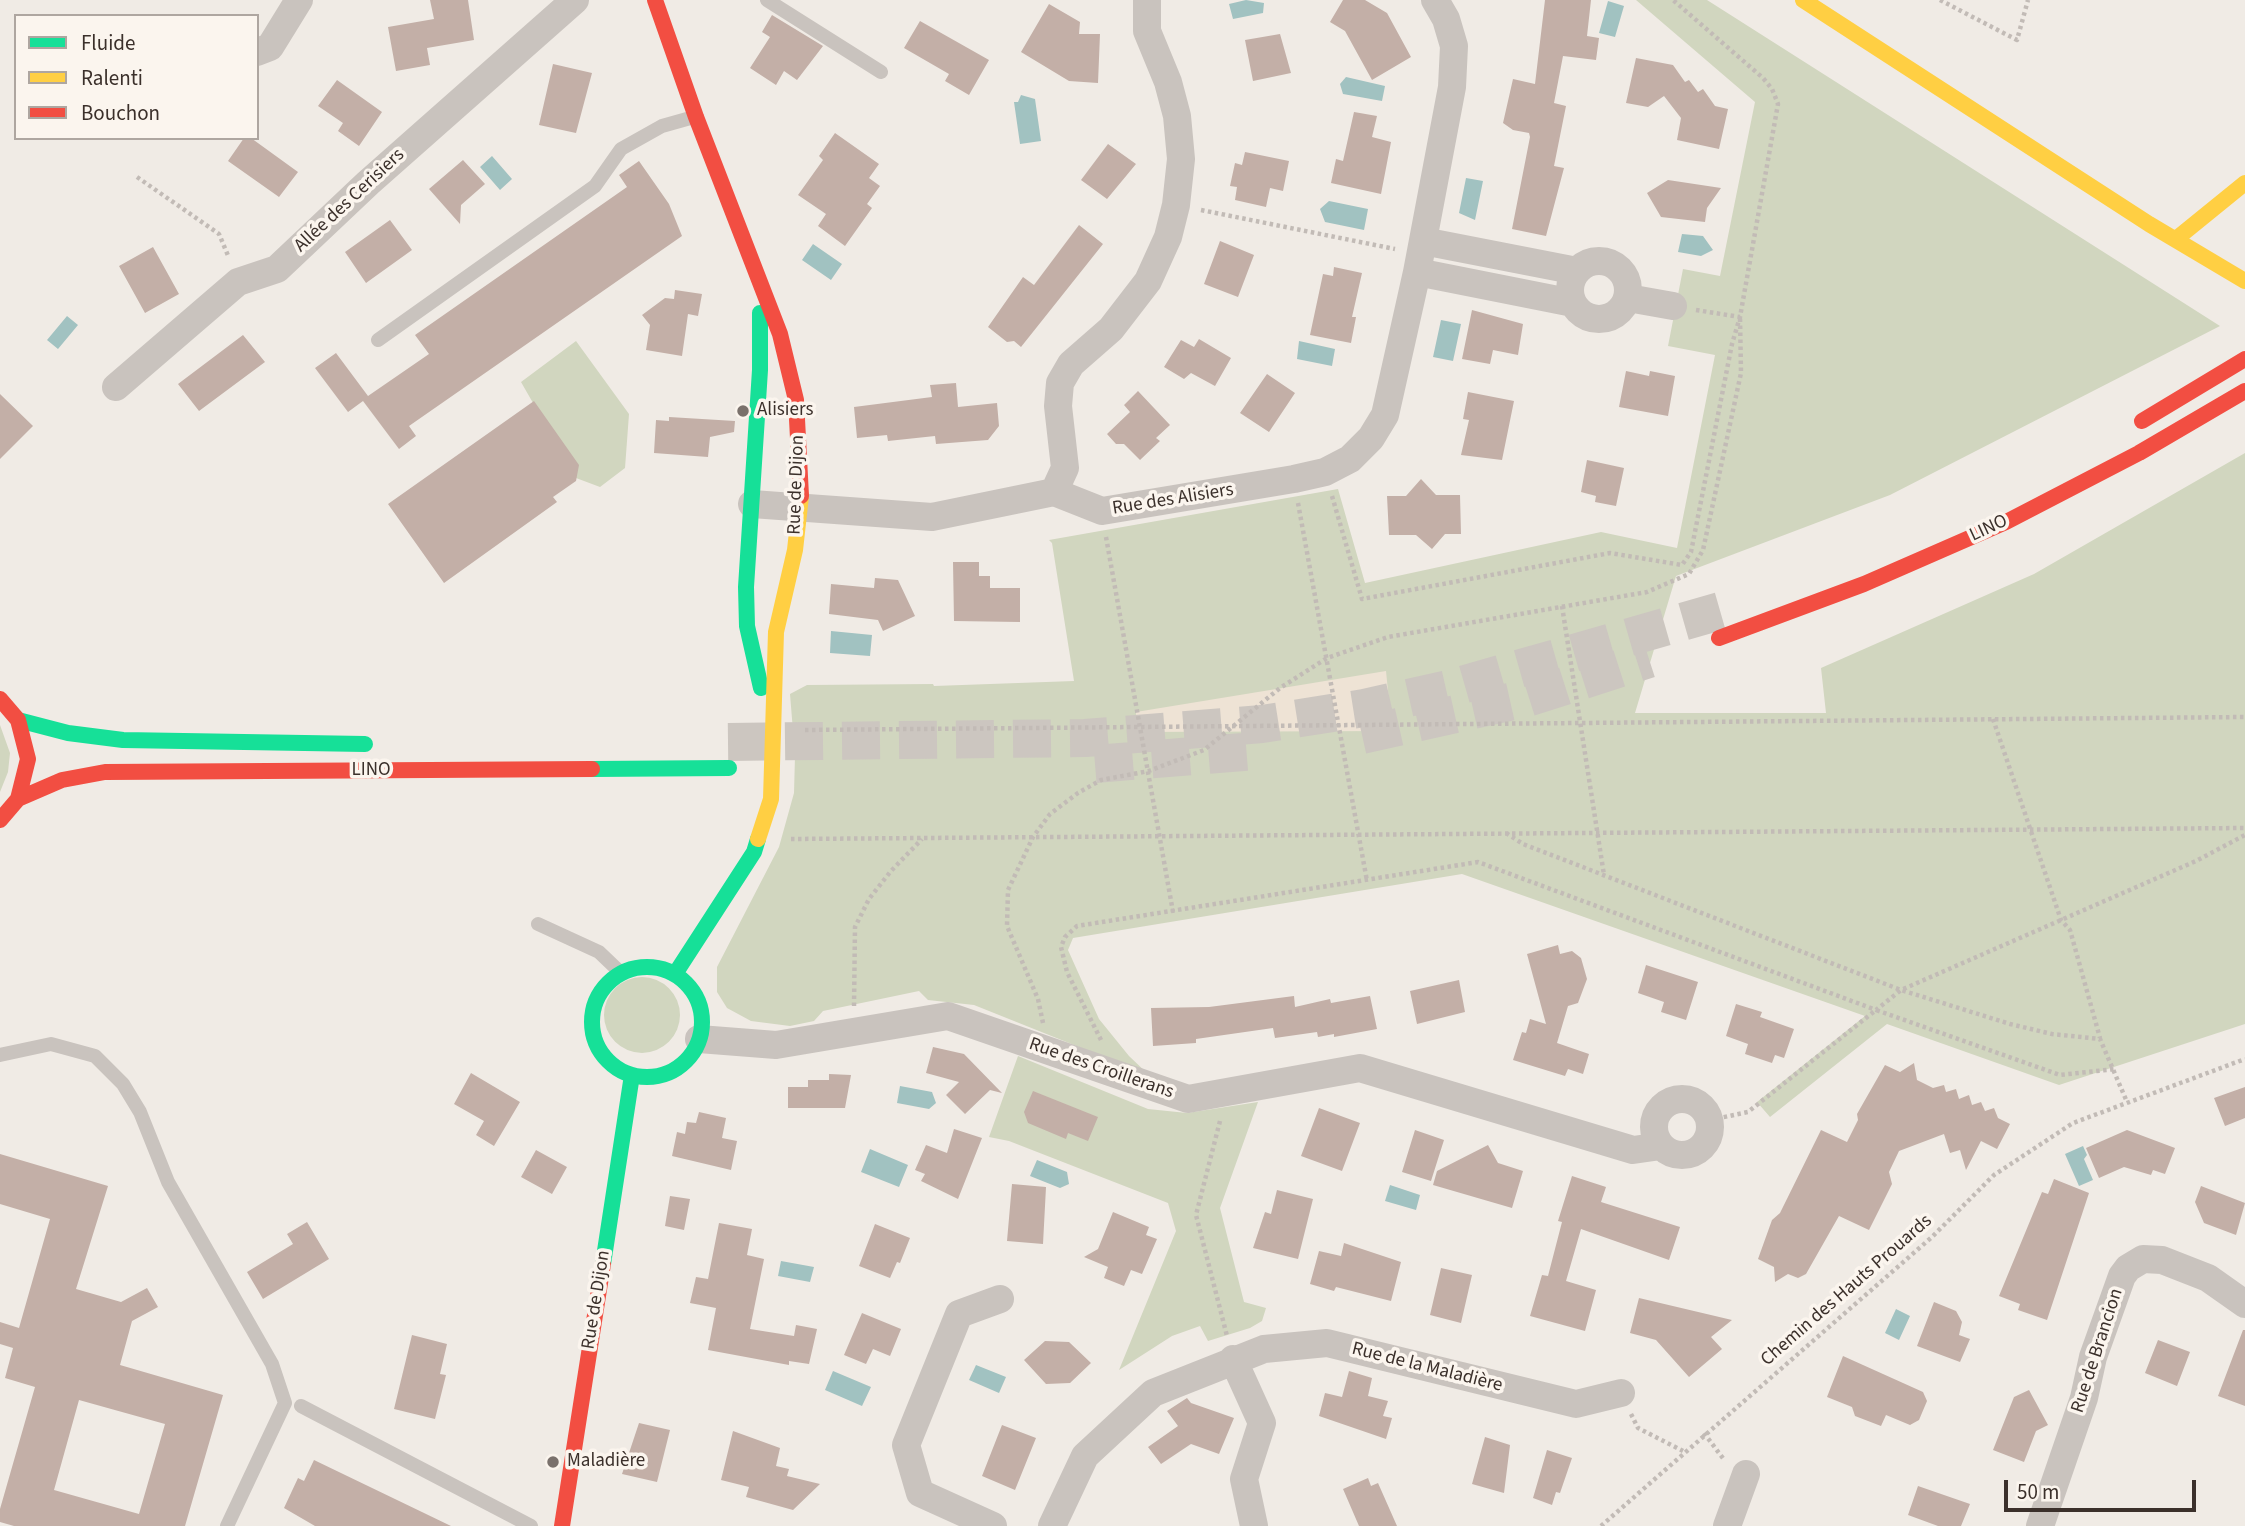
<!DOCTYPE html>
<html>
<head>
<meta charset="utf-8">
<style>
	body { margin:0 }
	#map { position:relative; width:2245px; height:1526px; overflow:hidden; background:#f0ebe5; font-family:"Source Sans 3",sans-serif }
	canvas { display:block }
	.legend { position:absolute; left:14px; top:14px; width:245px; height:126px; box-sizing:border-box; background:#fbf5ee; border:2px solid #aea6a0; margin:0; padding:9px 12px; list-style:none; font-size:21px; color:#3b302b }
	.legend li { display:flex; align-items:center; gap:14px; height:35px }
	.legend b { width:35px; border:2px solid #aea6a0 }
	.scale { position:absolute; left:2004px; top:1480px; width:192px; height:32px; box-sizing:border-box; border:4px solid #3b302b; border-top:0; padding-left:9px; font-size:21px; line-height:24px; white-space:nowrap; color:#3b302b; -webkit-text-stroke:5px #fbf5ee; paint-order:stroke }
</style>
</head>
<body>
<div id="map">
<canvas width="2245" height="1526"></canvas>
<ul class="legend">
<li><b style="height:9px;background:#16e098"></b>Fluide</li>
<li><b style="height:9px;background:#ffcf43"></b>Ralenti</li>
<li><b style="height:9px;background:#f24e42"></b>Bouchon</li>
</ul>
<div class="scale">50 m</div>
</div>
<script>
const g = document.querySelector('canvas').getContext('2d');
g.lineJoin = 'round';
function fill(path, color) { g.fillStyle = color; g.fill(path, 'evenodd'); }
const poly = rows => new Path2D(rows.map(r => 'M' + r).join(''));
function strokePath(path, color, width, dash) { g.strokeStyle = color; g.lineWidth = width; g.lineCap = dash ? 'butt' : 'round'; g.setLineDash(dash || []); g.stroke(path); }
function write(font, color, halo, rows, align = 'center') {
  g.font = font + ' "Source Sans 3",sans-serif'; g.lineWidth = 7; g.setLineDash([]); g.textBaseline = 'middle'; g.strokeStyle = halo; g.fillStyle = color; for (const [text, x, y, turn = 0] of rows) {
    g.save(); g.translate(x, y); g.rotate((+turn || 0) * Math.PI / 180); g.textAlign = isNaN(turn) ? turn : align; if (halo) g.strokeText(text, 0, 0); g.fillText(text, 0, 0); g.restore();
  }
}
fill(poly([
	[1636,0,1707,0,2220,326,1890,495,1676,576,1635,713,1826,713,1821,668,2034,574,2245,453,2245,1024,2059,1085,1887,1024,1770,1117,1757,1102,1865,1016,1462,874,1073,938,1068,950,1099,1019,1129,1056,1149,1075,974,1005,928,1000,919,991,823,1011,814,1021,790,1026,751,1021,727,1008,717,992,717,967,779,847,794,793,795,756,790,694,807,685,933,684,934,686,1074,681,1052,543,1049,540,1338,489,1365,583,1601,532,1677,548,1715,355,1668,346,1683,269,1720,276,1755,102],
	[576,341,629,414,625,468,600,487,576,478,521,382],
	[0,725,10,753,8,772,0,792],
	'604 1015a38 38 0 1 1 76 0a38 38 0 1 1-76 0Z',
	[1018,1056,1148,1109,1187,1113,1258,1102,1220,1208,1244,1302,1266,1308,1262,1321,1250,1328,1208,1341,1200,1326,1172,1336,1119,1370,1176,1231,1168,1203,1009,1141,989,1137]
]), '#d1d6bf');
fill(poly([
	[1386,671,1392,731,1136,732,1136,712]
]), '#eee3d5');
fill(poly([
	[1246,0,1264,3,1263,13,1233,19,1229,4],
	[1608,1,1624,6,1615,37,1599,33],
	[1346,77,1385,86,1382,101,1343,94,1340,84],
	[1021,95,1035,99,1041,141,1020,144,1014,102,1018,102],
	[492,156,512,179,500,190,480,167],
	[1466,178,1483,181,1475,220,1459,213],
	[1329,201,1368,209,1364,230,1325,222,1320,209],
	[1682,234,1703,236,1713,250,1701,256,1678,252],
	[813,244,842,264,831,280,802,260],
	[67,316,78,325,58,349,47,340],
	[1441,320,1461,324,1453,361,1433,357],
	[1299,341,1335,349,1332,366,1297,359],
	[831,631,872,635,870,656,830,653],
	[900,1086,932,1092,936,1103,929,1109,897,1103],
	[2083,1146,2087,1155,2084,1159,2093,1180,2079,1186,2065,1154],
	[870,1149,908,1165,899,1187,861,1172],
	[1037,1160,1067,1172,1069,1184,1060,1188,1030,1176],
	[1390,1185,1420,1195,1416,1210,1385,1201],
	[781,1261,814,1267,810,1282,778,1276],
	[1896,1309,1910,1316,1899,1340,1885,1333],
	[976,1365,1006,1377,999,1393,969,1380],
	[833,1371,871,1387,862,1406,825,1390]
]), '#a1c2c1');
fill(poly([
	[430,0,468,0,474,40,427,48,430,65,396,71,388,27,434,19],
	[1343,0,1365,0,1387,13,1411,57,1372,80,1345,31,1330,22],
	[1545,0,1591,0,1587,36,1599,38,1596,60,1563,56,1554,103,1566,106,1554,166,1564,168,1546,236,1512,229,1530,137,1529,133,1513,130,1503,123,1513,79,1535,84],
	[1049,4,1080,22,1079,34,1100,34,1098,83,1069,81,1021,52],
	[772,15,823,46,797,80,784,71,776,85,750,68,770,37,762,32],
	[920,21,989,60,969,95,945,81,949,74,904,48],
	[1280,34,1291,73,1253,81,1245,40],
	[1636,58,1673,65,1685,82,1689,80,1698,92,1703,89,1715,106,1728,109,1719,149,1677,140,1681,118,1664,96,1648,107,1626,103],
	[553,64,592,73,576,133,539,125],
	[337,80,382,112,359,146,338,131,343,123,318,106],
	[1354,112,1377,116,1372,137,1391,142,1381,194,1331,183,1336,159,1343,161],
	[835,133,879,164,869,178,880,186,867,204,872,208,845,246,818,226,826,214,798,195,823,160,819,156],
	[244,138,251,138,298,172,279,197,228,161],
	[1108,144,1136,164,1107,199,1081,180],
	[1245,152,1289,161,1283,191,1270,188,1266,207,1235,200,1237,187,1230,186,1235,163,1242,165],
	[463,160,485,184,461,205,460,224,429,189],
	[639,161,669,204,682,236,409,426,416,436,399,449,363,401,348,412,315,368,336,353,368,396,429,354,415,335,627,187,619,175],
	[1668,180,1721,188,1707,208,1705,222,1661,217,1647,193],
	[390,220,412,250,366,283,345,252],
	[1079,225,1103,244,1021,347,1014,341,1007,342,988,327,1023,277,1034,285],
	[1220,241,1254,255,1238,297,1204,284],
	[153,247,179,294,145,313,119,266],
	[1334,267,1362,273,1352,317,1356,317,1351,343,1310,335,1323,274,1333,276],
	[675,290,702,294,698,316,688,314,682,356,646,350,650,325,642,315,665,298,674,299],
	[1472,310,1523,324,1518,355,1493,350,1490,364,1462,359],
	[243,335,265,362,199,411,178,384],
	[1199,339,1231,358,1215,386,1191,373,1184,379,1164,367,1181,340,1194,347],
	[1626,371,1649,376,1650,371,1675,376,1668,416,1619,407],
	[1267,374,1295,393,1269,432,1240,413],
	[956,383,958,407,997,403,999,426,988,440,936,444,935,436,888,441,887,435,857,438,854,407,932,397,930,385],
	[1138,391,1170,425,1156,438,1160,441,1140,460,1124,444,1116,444,1107,434,1130,412,1124,405],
	[1468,392,1514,401,1502,460,1461,455,1469,420,1463,419],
	[0,394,33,426,0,459],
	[534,401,579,465,576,481,553,497,557,502,444,583,388,504],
	[669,417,735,421,734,432,710,437,708,457,654,453,656,420,669,421],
	[1587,460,1624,468,1616,506,1595,502,1596,496,1581,492],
	[1421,479,1436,495,1460,495,1461,534,1445,534,1432,549,1416,535,1389,535,1387,496,1406,496],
	[953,562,979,562,979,576,990,576,990,588,1020,588,1020,622,954,621],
	[875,578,898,580,915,616,883,631,878,620,829,614,831,584,874,588],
	[1558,945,1560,954,1572,951,1581,958,1587,979,1578,1003,1568,1006,1557,1043,1589,1054,1583,1074,1568,1069,1565,1076,1513,1060,1522,1032,1526,1033,1530,1019,1546,1024,1527,954],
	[1646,965,1698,982,1686,1020,1661,1012,1664,1002,1638,993],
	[1459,980,1465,1012,1417,1024,1410,991],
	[1294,996,1295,1007,1330,999,1331,1003,1370,996,1377,1029,1334,1037,1334,1034,1318,1037,1317,1032,1275,1038,1273,1028,1196,1039,1196,1043,1153,1046,1151,1008,1209,1007],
	[1736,1004,1762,1012,1760,1017,1794,1029,1784,1058,1775,1055,1772,1063,1745,1054,1748,1044,1726,1036],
	[933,1047,964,1054,1002,1093,990,1090,965,1114,946,1095,959,1082,926,1073],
	[1914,1063,1917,1080,1933,1088,1944,1085,1946,1092,1956,1089,1959,1099,1969,1095,1972,1105,1981,1102,1985,1111,1994,1108,1998,1118,2010,1124,1997,1149,1981,1141,1966,1170,1960,1150,1950,1153,1944,1134,1899,1151,1889,1172,1892,1184,1869,1230,1839,1216,1806,1274,1798,1278,1788,1274,1775,1282,1774,1267,1758,1259,1772,1220,1780,1213,1821,1130,1847,1142,1858,1120,1857,1114,1885,1065,1900,1072],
	[471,1073,520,1102,494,1146,476,1135,484,1121,454,1104],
	[829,1074,851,1075,845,1108,788,1108,788,1087,808,1087,808,1080,829,1080],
	[2245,1087,2245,1118,2225,1126,2214,1098],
	[1033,1091,1098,1117,1088,1141,1068,1133,1066,1139,1028,1123,1024,1112],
	[1319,1108,1360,1123,1342,1171,1301,1156],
	[699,1112,726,1118,722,1138,737,1141,731,1170,672,1156,677,1132,685,1134,687,1122,696,1123],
	[954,1129,982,1138,958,1199,921,1181,925,1174,915,1170,926,1145,947,1153],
	[1415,1130,1444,1140,1431,1181,1402,1172],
	[2127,1130,2175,1148,2165,1174,2153,1170,2151,1175,2124,1167,2099,1178,2086,1148],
	[1488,1145,1498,1163,1523,1171,1512,1208,1433,1185,1437,1171],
	[536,1150,567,1167,552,1194,521,1177],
	[0,1154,108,1186,76,1289,121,1302,147,1288,158,1307,132,1321,120,1365,223,1395,185,1526,14,1526,0,1522,0,1509,35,1387,5,1378,13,1348,0,1344,0,1322,19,1328,50,1219,0,1204],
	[79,1400,165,1424,139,1514,54,1490],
	[1572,1176,1606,1187,1601,1202,1680,1227,1669,1260,1581,1229,1566,1281,1596,1290,1585,1331,1530,1316,1542,1275,1548,1276,1562,1222,1558,1221],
	[2054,1179,2089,1193,2047,1320,2018,1310,2020,1304,1999,1296,2042,1192,2048,1194],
	[1012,1184,1046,1187,1043,1244,1007,1241],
	[2201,1186,2245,1203,2236,1235,2204,1223,2195,1202],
	[1277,1190,1313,1199,1298,1259,1253,1248,1265,1212,1271,1214],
	[670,1196,690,1199,684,1230,665,1226],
	[1113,1212,1149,1227,1146,1235,1157,1239,1142,1274,1131,1270,1124,1286,1104,1278,1108,1267,1084,1257,1098,1249],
	[307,1222,329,1259,263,1299,247,1272,293,1244,287,1234],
	[719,1223,752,1229,747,1255,764,1259,750,1329,794,1336,796,1325,817,1329,809,1364,789,1361,789,1365,708,1350,716,1308,690,1303,696,1277,708,1279],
	[875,1224,910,1238,900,1263,897,1262,890,1278,859,1266],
	[1344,1243,1401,1262,1391,1301,1336,1287,1334,1291,1310,1284,1319,1251,1341,1256],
	[1441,1268,1472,1275,1461,1323,1430,1315],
	[1639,1298,1732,1320,1711,1337,1722,1349,1689,1377,1656,1340,1630,1333],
	[1934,1302,1956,1311,1962,1322,1959,1335,1970,1339,1960,1362,1917,1346],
	[862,1313,901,1329,890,1356,873,1349,866,1364,844,1355],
	[2243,1330,2245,1330,2245,1406,2218,1396],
	[412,1335,447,1344,440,1374,446,1375,435,1419,394,1409],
	[2158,1340,2190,1352,2177,1386,2145,1373],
	[1045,1341,1069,1342,1091,1363,1070,1383,1046,1384,1024,1360],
	[1843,1356,1923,1392,1927,1401,1919,1420,1910,1425,1886,1415,1881,1426,1855,1416,1852,1407,1827,1397],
	[1349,1371,1372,1378,1368,1396,1388,1401,1383,1416,1392,1418,1386,1439,1319,1416,1325,1393,1342,1397],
	[2029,1390,2048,1425,2036,1431,2024,1462,1993,1450,2014,1397],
	[1187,1398,1191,1403,1234,1418,1219,1454,1191,1444,1161,1464,1148,1447,1178,1426,1167,1411],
	[639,1423,670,1430,657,1482,622,1474],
	[1002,1425,1036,1438,1015,1490,982,1476],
	[733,1431,780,1448,776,1466,789,1469,787,1476,820,1484,793,1510,746,1497,749,1487,721,1480],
	[1485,1437,1510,1445,1504,1493,1472,1484],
	[1547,1450,1572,1458,1560,1493,1556,1492,1552,1505,1533,1498],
	[314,1460,451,1526,315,1526,284,1508,298,1478,304,1481],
	[1368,1478,1371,1486,1378,1483,1397,1526,1359,1526,1343,1489],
	[1918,1486,1970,1504,1961,1526,1938,1526,1908,1515]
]), '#c3afa7');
strokePath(poly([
	[1362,735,1527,698,1649,659],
	[728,742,1085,738,1262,724,1364,708,1448,689,1724,610],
	[1095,764,1255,751]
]), '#ccc6c0', 38, [38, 19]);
strokePath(poly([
	[1940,0,2017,40,2028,0],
	[137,177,219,234,229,258],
	[1201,210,1395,249],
	[1696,310,1740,317],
	[1332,496,1362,599,1610,553,1682,565,1691,552,1732,344,1740,317,1778,104,1772,89,1763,78,1673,0],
	[1298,503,1367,881],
	[1106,537,1173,912],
	[1562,606,1604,875],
	[1993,719,2061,920,2070,930,2100,1038],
	[805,730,2245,717],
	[1506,833,1523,844,1901,990,2010,1024,2052,1034,2100,1039,2127,1102],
	[791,839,2245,828],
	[854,1006,855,927,869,899,891,871,922,839],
	[1043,1023,1038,999,1007,926,1008,890,1033,837,1050,814,1078,793,1101,780,1149,771,1204,750,1280,688,1327,658,1388,637,1647,592,1689,574,1703,550,1741,373,1740,317],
	[1101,1040,1067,972,1061,947,1065,937,1077,926,1478,862,1876,1010,1901,990,2196,861,2245,835],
	[1710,1120,1748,1112,1876,1010,2060,1075,2115,1069],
	[1220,1121,1196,1215,1227,1336],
	[1631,1414,1638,1428,1683,1451],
	[1704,1433,1725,1461],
	[1601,1526,1932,1237,1994,1175,2073,1123,2245,1059]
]), '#c2bbb6', 4.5, [3.5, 3.5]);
strokePath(poly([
	[767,0,881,72],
	[378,340,595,186,621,149,662,126,694,117],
	[538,924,599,952,621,973],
	[0,1055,51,1044,95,1056,123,1084,140,1112,168,1182,272,1364,285,1403,227,1526],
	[301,1406,531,1526]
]), '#c9c3be', 14);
strokePath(poly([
	[257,52,270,47,299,0],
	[1423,241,1577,271],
	'1570 290a29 29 0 1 1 58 0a29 29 0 1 1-58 0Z',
	[1417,272,1573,303],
	[1628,298,1673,306],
	[116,387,238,282,277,269,368,183,575,0],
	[1054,492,1065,468,1058,406,1060,383,1071,364,1111,329,1148,281,1168,237,1176,205,1181,159,1177,116,1168,82,1147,31,1147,0],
	[752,504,932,517,1054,492,1102,511,1294,479,1325,472,1350,459,1371,438,1385,415,1417,272,1452,87,1454,46,1446,19,1435,0],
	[699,1039,776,1045,948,1016,1188,1099,1360,1068,1633,1150,1661,1146],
	'1654 1127a28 28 0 1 1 56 0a28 28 0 1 1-56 0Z',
	[1233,1359,1262,1423,1244,1479,1254,1526],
	[993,1526,920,1493,906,1445,959,1314,1000,1299],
	[1052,1526,1085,1456,1153,1393,1264,1349,1327,1343,1576,1404,1621,1393],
	[1727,1526,1746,1474],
	[2040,1526,2084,1398,2093,1357,2122,1276,2128,1268,2143,1259,2162,1260,2208,1278,2245,1304]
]), '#c9c3be', 28);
strokePath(poly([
	[760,313,760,370,746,587,747,626,761,688],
	[18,720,68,733,123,740,365,744],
	[592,769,729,768],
	'592 1022a55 55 0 1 1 110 0a55 55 0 1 1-110 0Z',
	[675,974,754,852,758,839],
	[603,1264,632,1075]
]), '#16e098', 16);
strokePath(poly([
	[1803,0,2149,224,2245,281],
	[2176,239,2245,183],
	[758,839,771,799,776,632,795,550,801,496]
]), '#ffcf43', 16);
strokePath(poly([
	[655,0,696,117,780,334,796,400,801,496],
	[2142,421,2245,359],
	[1719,638,1864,584,2006,522,2139,453,2245,391],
	[0,699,18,720,28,759,18,799,0,820],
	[18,799,62,780,105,772,592,769],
	[562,1526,603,1264]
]), '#f24e42', 16);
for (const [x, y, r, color] of [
	[743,411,7,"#7a716c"],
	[553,1462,7,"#7a716c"]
]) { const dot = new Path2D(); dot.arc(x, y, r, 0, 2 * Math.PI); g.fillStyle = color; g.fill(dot); strokePath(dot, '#fbf5ee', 2.5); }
write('19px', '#3b302b', '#fbf5ee', [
	["Allée des Cerisiers",350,201,-43],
	["Rue de Dijon",797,485,-88],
	["Rue des Alisiers",1173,500,-9],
	["LINO",1989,529,-25],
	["LINO",371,771],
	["Rue des Croillerans",1101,1069,19],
	["Chemin des Hauts Prouards",1847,1291,-41],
	["Rue de Dijon",597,1300,-81],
	["Rue de Brancion",2098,1351,-72],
	["Rue de la Maladière",1427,1368,14]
]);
write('19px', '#3b302b', '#fbf5ee', [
	["Alisiers",757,411],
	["Maladière",567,1462]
], 'left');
</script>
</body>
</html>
